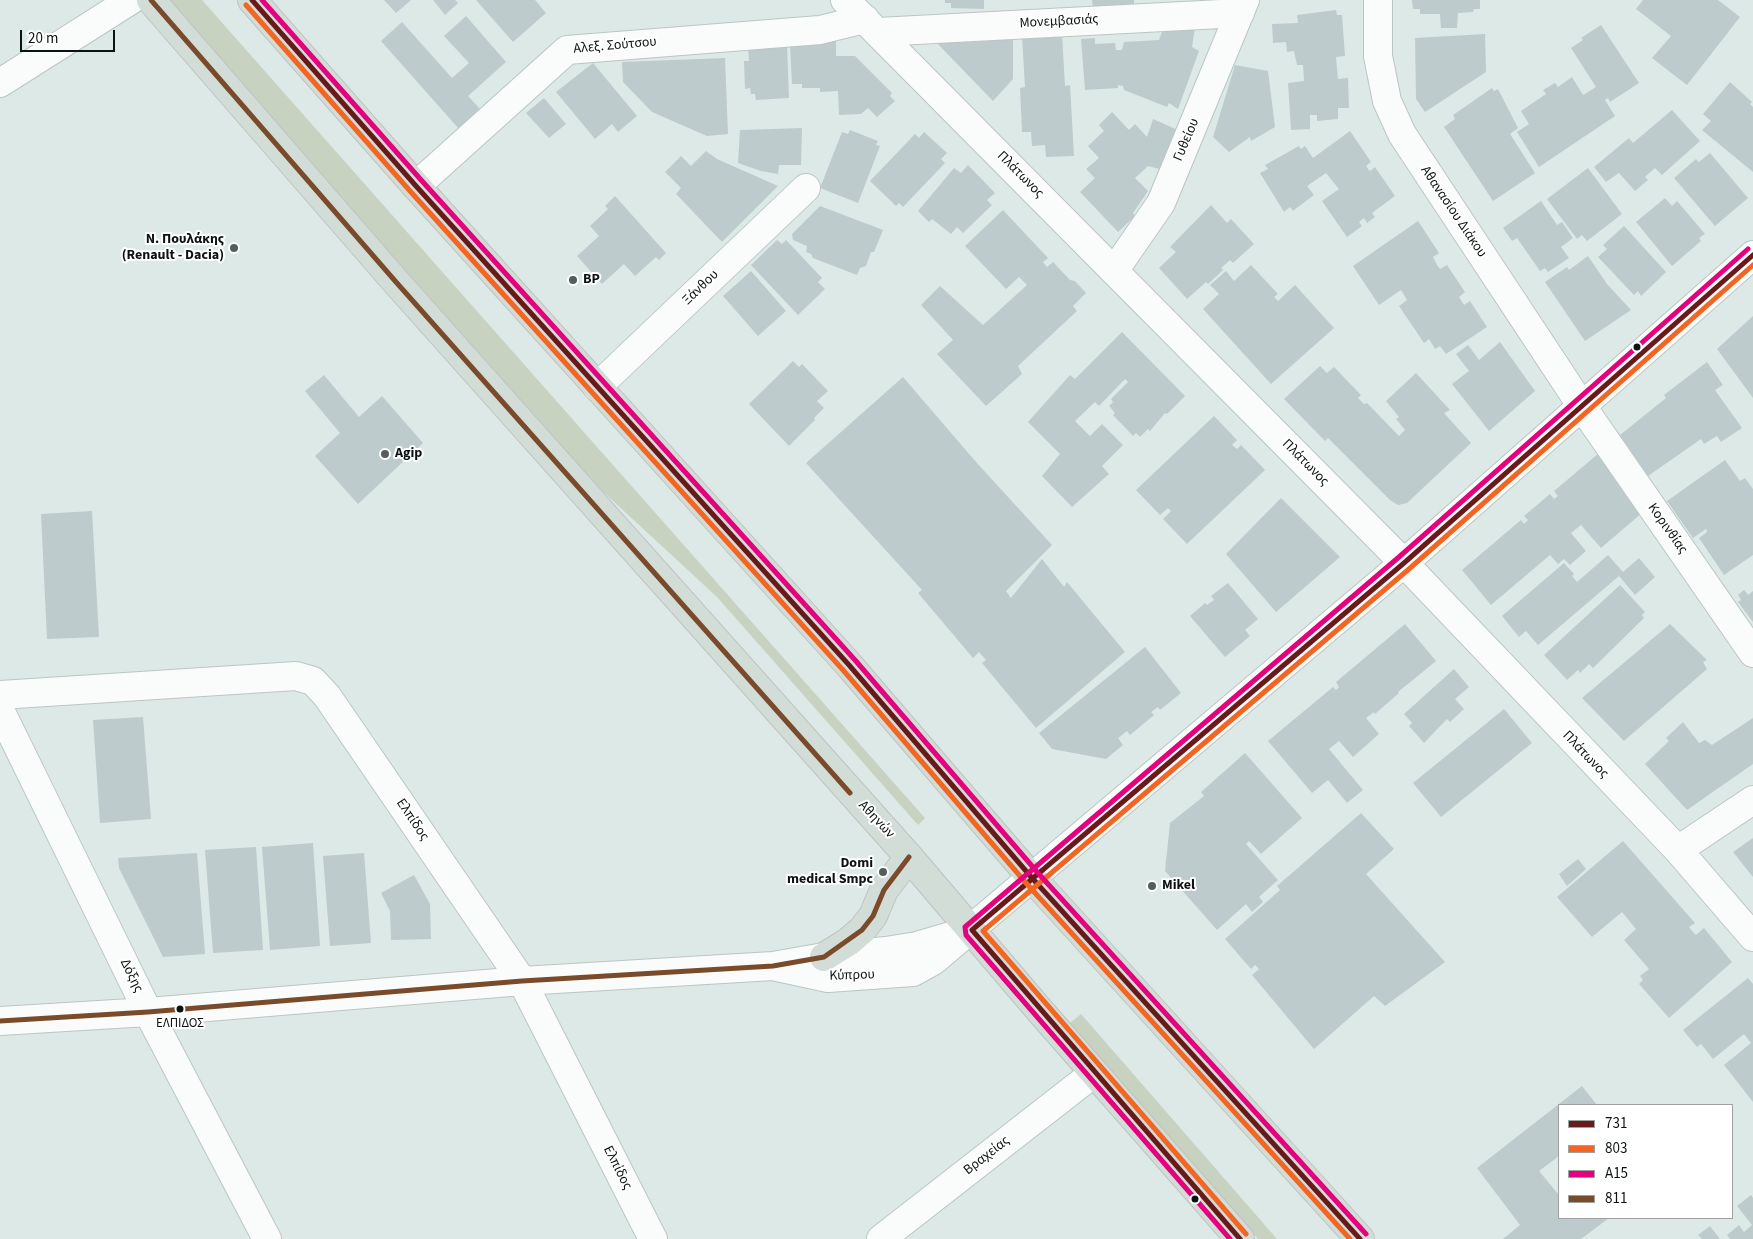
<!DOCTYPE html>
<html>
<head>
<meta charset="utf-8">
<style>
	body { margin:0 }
	#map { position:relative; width:1753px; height:1239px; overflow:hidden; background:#dce9e7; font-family:"Source Sans 3",sans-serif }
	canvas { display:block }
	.legend { position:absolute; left:1558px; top:1104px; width:175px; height:115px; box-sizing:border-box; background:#fff; border:1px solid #9da1a0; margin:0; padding:6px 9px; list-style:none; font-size:15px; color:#0b1312 }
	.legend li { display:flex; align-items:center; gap:10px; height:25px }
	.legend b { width:25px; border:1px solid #9da1a0 }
	.scale { position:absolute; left:20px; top:30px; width:95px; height:22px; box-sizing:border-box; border:2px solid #0b1312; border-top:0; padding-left:6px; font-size:15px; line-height:18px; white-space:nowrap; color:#0b1312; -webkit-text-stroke:4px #fff; paint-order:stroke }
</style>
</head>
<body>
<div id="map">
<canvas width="1753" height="1239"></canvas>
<ul class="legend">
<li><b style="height:6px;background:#681a1a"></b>731</li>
<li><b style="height:6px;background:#f26522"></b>803</li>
<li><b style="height:6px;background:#e5007d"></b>Α15</li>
<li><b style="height:6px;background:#7a4b2a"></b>811</li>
</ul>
<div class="scale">20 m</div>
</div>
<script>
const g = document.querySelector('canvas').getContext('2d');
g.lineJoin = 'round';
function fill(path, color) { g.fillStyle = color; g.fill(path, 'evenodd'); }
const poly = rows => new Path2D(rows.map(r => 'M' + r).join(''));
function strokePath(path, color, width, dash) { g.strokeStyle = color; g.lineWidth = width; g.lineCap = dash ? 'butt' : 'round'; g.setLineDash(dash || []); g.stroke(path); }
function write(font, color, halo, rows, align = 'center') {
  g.font = font + ' "Source Sans 3",sans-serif'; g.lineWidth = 4; g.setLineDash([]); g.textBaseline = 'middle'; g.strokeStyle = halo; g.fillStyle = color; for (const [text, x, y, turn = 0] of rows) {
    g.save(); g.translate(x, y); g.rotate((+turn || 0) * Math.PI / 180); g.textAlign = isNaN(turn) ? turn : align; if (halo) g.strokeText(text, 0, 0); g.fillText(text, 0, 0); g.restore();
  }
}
fill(poly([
	[163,0,202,0,925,818,918,825,717,597,559,451],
	[1081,1014,1277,1239,1258,1239,1070,1023]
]), '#c7d3c0');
fill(poly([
	[384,0,411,0,396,13],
	[433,0,455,0,458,3,445,15],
	[476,0,535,0,546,13,513,42],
	[945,0,984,0,984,9,951,8,951,3,945,3],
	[1092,0,1134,0,1134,9,1093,10],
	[1412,0,1480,0,1480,9,1474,9,1473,12,1458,13,1457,28,1441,28,1440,14,1420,14,1420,9,1413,9],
	[1643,0,1718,0,1740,17,1687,85,1652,58,1671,36,1636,9],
	[1336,10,1337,15,1342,15,1345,56,1336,57,1338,79,1348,78,1349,108,1338,108,1338,119,1317,121,1317,115,1310,115,1310,129,1291,130,1288,83,1304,81,1303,65,1297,65,1294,51,1287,52,1286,42,1273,43,1272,24,1298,23,1297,15],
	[466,16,506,62,468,96,480,109,459,129,381,41,402,22,452,78,469,63,444,36],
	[1601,25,1639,83,1610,102,1608,98,1605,100,1615,116,1539,167,1517,132,1529,124,1521,111,1546,94,1543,90,1555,83,1558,87,1572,77,1583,95,1596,87,1571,48,1583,40,1581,38],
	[1164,27,1195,27,1192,47,1199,51,1178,109,1169,103,1167,107,1124,90,1123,86,1118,85,1118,88,1085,90,1081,39,1095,38,1095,44,1115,43,1116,50,1122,50,1124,42,1159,40],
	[1062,34,1065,86,1070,85,1074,156,1046,157,1045,145,1032,146,1031,132,1022,132,1020,88,1025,87,1022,36],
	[1485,34,1486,72,1425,112,1416,99,1415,38],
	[1013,35,1013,79,993,101,933,39],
	[836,41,836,56,855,56,892,93,890,96,895,101,877,117,868,108,861,114,839,115,838,91,820,92,820,88,802,88,802,84,792,84,790,45,800,42],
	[787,45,789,98,756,100,755,94,751,94,750,88,745,89,744,61,749,61,748,46],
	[725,58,728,134,707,136,652,112,623,82,622,62],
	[593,63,637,116,618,132,612,124,595,139,556,92],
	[1235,65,1268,71,1275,127,1251,141,1250,137,1229,152,1213,137],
	[1730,82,1752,102,1750,104,1753,107,1753,172,1702,130,1711,121,1703,114],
	[1492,88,1494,91,1498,89,1518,128,1510,134,1535,173,1493,201,1444,127,1455,119,1453,115],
	[544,98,566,124,549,138,526,113],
	[1672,110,1700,141,1662,175,1655,168,1645,177,1648,180,1635,191,1619,173,1606,182,1594,167,1629,138,1633,143],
	[1112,112,1129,130,1135,124,1147,137,1153,119,1180,131,1163,170,1148,166,1135,178,1148,191,1133,213,1135,216,1118,232,1080,192,1095,178,1086,169,1099,158,1088,146,1104,131,1099,125],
	[802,128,801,165,779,165,778,174,761,171,738,163,740,130],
	[850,130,878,141,876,145,880,146,858,203,820,188,842,132,848,134],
	[1350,131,1371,162,1366,166,1368,169,1370,171,1375,167,1395,196,1372,213,1375,217,1367,223,1364,218,1359,222,1362,226,1347,237,1322,201,1339,189,1326,173,1307,186,1314,195,1293,211,1290,207,1284,212,1260,173,1268,169,1265,165,1299,146,1301,149,1305,146,1313,158],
	[924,132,947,153,941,159,945,163,903,207,899,203,896,206,870,181,915,134,919,138],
	[706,151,717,159,778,186,722,242,676,194,681,188,665,172,681,156,691,166],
	[1710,153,1748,198,1715,226,1674,178,1696,159,1699,162],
	[968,165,995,193,987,200,992,205,963,233,957,227,951,234,932,219,929,222,918,211,954,168,961,173],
	[1588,168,1622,214,1587,241,1582,235,1577,239,1547,199],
	[615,196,666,253,659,260,656,257,635,276,624,264,602,284,577,256,599,236,590,226,608,209,605,206],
	[1665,198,1672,206,1677,201,1705,234,1699,238,1701,241,1672,266,1636,222],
	[1541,201,1557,225,1562,222,1573,238,1561,247,1569,258,1548,272,1545,268,1540,271,1517,238,1512,241,1503,228],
	[1211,205,1227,223,1231,219,1254,244,1233,263,1230,260,1221,268,1223,270,1208,284,1206,282,1187,299,1159,268,1176,252,1170,247],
	[820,206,883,230,874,252,871,252,866,266,860,268,857,275,813,258,811,254,806,252,807,246,793,240,792,234],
	[1003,210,1048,258,1043,262,1047,267,1053,262,1070,280,1075,281,1086,293,1073,306,1077,311,1018,366,1022,374,986,406,937,354,953,340,921,305,940,286,983,325,1027,285,1019,277,1006,289,965,246],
	[1418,221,1439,253,1433,257,1437,265,1440,269,1447,265,1465,292,1459,297,1464,305,1470,301,1487,327,1446,354,1440,346,1435,349,1429,339,1424,343,1399,306,1407,300,1401,290,1379,305,1353,266],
	[1624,226,1666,272,1641,296,1638,291,1634,295,1598,257,1607,249,1603,245],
	[777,240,782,244,786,240,822,278,818,282,825,289,798,315,751,265],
	[1588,256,1607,284,1631,310,1585,341,1545,282,1567,267,1569,270],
	[1251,265,1278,294,1274,297,1278,301,1295,285,1334,328,1271,384,1203,309,1219,294,1210,285,1226,271,1234,281],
	[751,271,786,311,758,336,723,296],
	[1753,316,1753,398,1717,349],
	[1122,332,1185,396,1167,414,1165,413,1150,431,1148,429,1140,437,1136,433,1133,436,1113,415,1115,413,1109,406,1113,402,1111,399,1128,382,1125,379,1099,406,1095,402,1075,421,1090,436,1102,424,1123,445,1102,466,1109,474,1072,507,1042,476,1060,454,1028,422,1070,375,1075,379],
	[1500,342,1535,391,1489,431,1452,384,1469,371,1456,354,1468,345,1479,360],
	[793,361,799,367,802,364,828,391,817,401,824,408,814,418,815,420,789,446,749,404],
	[1707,362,1723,385,1715,390,1742,428,1721,442,1717,436,1704,444,1701,439,1648,476,1620,435,1666,398,1664,395],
	[1320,366,1327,373,1334,367,1361,395,1358,398,1364,404,1367,403,1399,436,1405,430,1396,419,1399,417,1386,401,1416,373,1450,410,1444,413,1471,443,1407,503,1398,505,1390,500,1328,438,1325,441,1284,399],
	[324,375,359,417,382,396,423,443,358,504,315,456,340,433,305,391],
	[903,377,976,462,1052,545,1006,591,1011,598,1042,559,1064,587,1067,582,1125,652,1036,728,982,663,986,660,979,652,973,658,918,593,922,590,806,463],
	[1214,416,1237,440,1232,445,1237,449,1241,445,1265,470,1187,544,1163,519,1171,511,1168,508,1160,515,1136,490],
	[1599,453,1643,512,1601,548,1581,525,1571,533,1586,551,1570,565,1564,559,1558,564,1550,555,1491,605,1462,570,1521,520,1524,524,1528,520,1524,516,1550,494,1554,499,1558,496,1554,491],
	[1725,460,1740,481,1745,478,1753,489,1753,555,1724,575,1699,538,1707,532,1706,529,1693,538,1667,501],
	[1281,498,1340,557,1276,612,1226,554],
	[92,511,99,637,47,639,41,514],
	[1608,555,1623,572,1639,558,1655,577,1635,595,1619,576,1538,645,1526,631,1519,637,1502,616,1564,563,1574,574,1572,576,1577,582],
	[1228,583,1258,619,1245,630,1250,636,1225,657,1190,616,1205,603,1207,605,1214,600,1211,596],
	[1620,585,1645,612,1642,615,1644,618,1593,668,1589,664,1580,673,1578,670,1567,680,1544,655],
	[1744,590,1748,595,1753,591,1753,622,1738,602,1741,600,1738,595],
	[1405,624,1436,661,1398,692,1399,693,1375,714,1374,712,1366,718,1379,734,1353,757,1339,741,1329,749,1363,790,1347,803,1328,780,1312,793,1268,741,1333,687,1336,690,1339,687,1336,682],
	[1670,624,1707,660,1703,662,1707,669,1624,741,1582,698],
	[1145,647,1181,693,1160,710,1158,707,1151,712,1154,715,1130,735,1127,731,1118,738,1123,745,1106,759,1052,749,1039,733],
	[1454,669,1469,687,1455,699,1464,709,1450,722,1447,719,1424,743,1409,726,1412,723,1404,714],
	[1504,709,1532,743,1441,817,1413,783],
	[143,717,151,819,100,823,93,720],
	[1753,718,1753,764,1687,810,1645,764,1669,741,1666,738,1683,722,1699,743,1705,740,1712,745],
	[1245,753,1302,818,1261,854,1249,841,1246,844,1278,880,1259,897,1263,902,1252,912,1246,904,1217,930,1165,871,1170,823,1204,796,1201,792],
	[1361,813,1394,849,1366,874,1445,962,1385,1006,1374,996,1314,1049,1252,975,1259,969,1255,965,1251,969,1225,939,1280,890,1277,886],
	[1753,838,1753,877,1733,852],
	[1623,841,1695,923,1689,927,1692,931,1696,935,1704,928,1732,962,1669,1018,1639,984,1643,980,1640,976,1649,969,1624,940,1636,929,1622,912,1592,937,1557,897],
	[313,843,320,946,270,950,262,847],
	[256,847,263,950,213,953,205,850],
	[197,853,205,954,163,957,119,868,118,858],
	[364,853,371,943,330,946,323,856],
	[1578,859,1586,869,1567,886,1559,874],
	[414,875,430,904,431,939,391,940,390,911,381,893],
	[1748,978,1753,984,1753,1102,1724,1065,1751,1043,1744,1034,1713,1059,1701,1044,1697,1047,1683,1030],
	[1582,1086,1597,1105,1559,1105,1559,1156,1539,1171,1559,1195,1559,1218,1609,1218,1581,1239,1503,1239,1520,1225,1477,1168],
	[1751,1195,1753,1198,1753,1239,1730,1239,1727,1235,1739,1225,1744,1232,1752,1225,1737,1206],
	[1710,1226,1720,1239,1702,1239,1698,1235]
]), '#bdcbcd');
const minor = poly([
	[845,0,1404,563,1678,850,1753,937],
	[1378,0,1378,56,1387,101,1402,134,1581,405,1753,653],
	[878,32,1240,13],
	[0,83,131,0],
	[416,186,567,50,820,30,865,19],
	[1114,271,1161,203,1245,0],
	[597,387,806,188],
	[0,695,296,676,313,681,327,696,522,981,653,1239],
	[0,710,148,1012,267,1239],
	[1678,850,1753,800],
	[773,966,828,978,913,972,933,961,1404,563,1753,255],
	[0,1021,148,1012,522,981,773,966,824,957,886,951,917,946,958,934],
	[881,1239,1094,1073]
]);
const highway = poly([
	[151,0,396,282,909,857,1041,1012,1240,1239],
	[252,0,416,186,849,665,1032,878,1360,1239],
	[824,957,848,942,862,930,873,916,884,890,909,857]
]);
strokePath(minor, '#bbc6c4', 30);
strokePath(highway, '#bdc3c2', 30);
strokePath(minor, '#fafcfb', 28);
strokePath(highway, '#d3ddd8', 28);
strokePath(poly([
	[252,0,416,186,849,665,1032,878,1360,1239],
	[1240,1239,972,930,1404,563,1753,255]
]), '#681a1a', 5);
strokePath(poly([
	[246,5,410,191,843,670,1026,883,1350,1239],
	[1246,1234,983,931,1409,569,1753,265]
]), '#f26522', 5);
strokePath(poly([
	[262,0,422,181,855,660,1038,873,1366,1234],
	[1230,1239,966,935,965,927,1399,557,1748,249]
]), '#e5007d', 5);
strokePath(poly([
	[151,0,396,282,850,793],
	[0,1021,148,1012,522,981,773,966,824,957,862,930,873,916,884,890,909,857]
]), '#7a4b2a', 5);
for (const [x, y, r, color] of [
	[234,248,5,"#545e5d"],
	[573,280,5,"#545e5d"],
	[1637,347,4.5,"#0b1312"],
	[385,454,5,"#545e5d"],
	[883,872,5,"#545e5d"],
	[1152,886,5,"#545e5d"],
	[180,1009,4.5,"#0b1312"],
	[1195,1199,4.5,"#0b1312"]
]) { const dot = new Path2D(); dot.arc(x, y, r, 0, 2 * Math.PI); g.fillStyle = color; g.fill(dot); strokePath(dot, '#fff', 2); }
write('13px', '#0b1312', '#fff', [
	["ΕΛΠΙΔΟΣ",180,1024]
]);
write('14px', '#0b1312', '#fff', [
	["Μονεμβασιάς",1059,22,-3],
	["Αλεξ. Σούτσου",615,46,-5],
	["Γυθείου",1187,140,-67],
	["Πλάτωνος",1020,175,45],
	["Αθανασίου Διάκου",1453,212,56],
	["Ξάνθου",701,288,-44],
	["Πλάτωνος",1305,463,45],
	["Κορινθίας",1667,529,55],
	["Πλάτωνος",1585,755,46],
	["Ελπίδος",412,820,56],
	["Αθηνών",876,820,47],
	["Δόξης",131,976,64],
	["Κύπρου",852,976,-2],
	["Βραχείας",987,1156,-38],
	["Ελπίδος",617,1168,63]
]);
write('bold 14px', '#0b1312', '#fff', [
	["Ν. Πουλάκης",224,240,"right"],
	["(Renault - Dacia)",224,256,"right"],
	["BP",583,280],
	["Agip",395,454],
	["Domi",873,864,"right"],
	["medical Smpc",873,880,"right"],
	["Mikel",1162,886]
], 'left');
</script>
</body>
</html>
